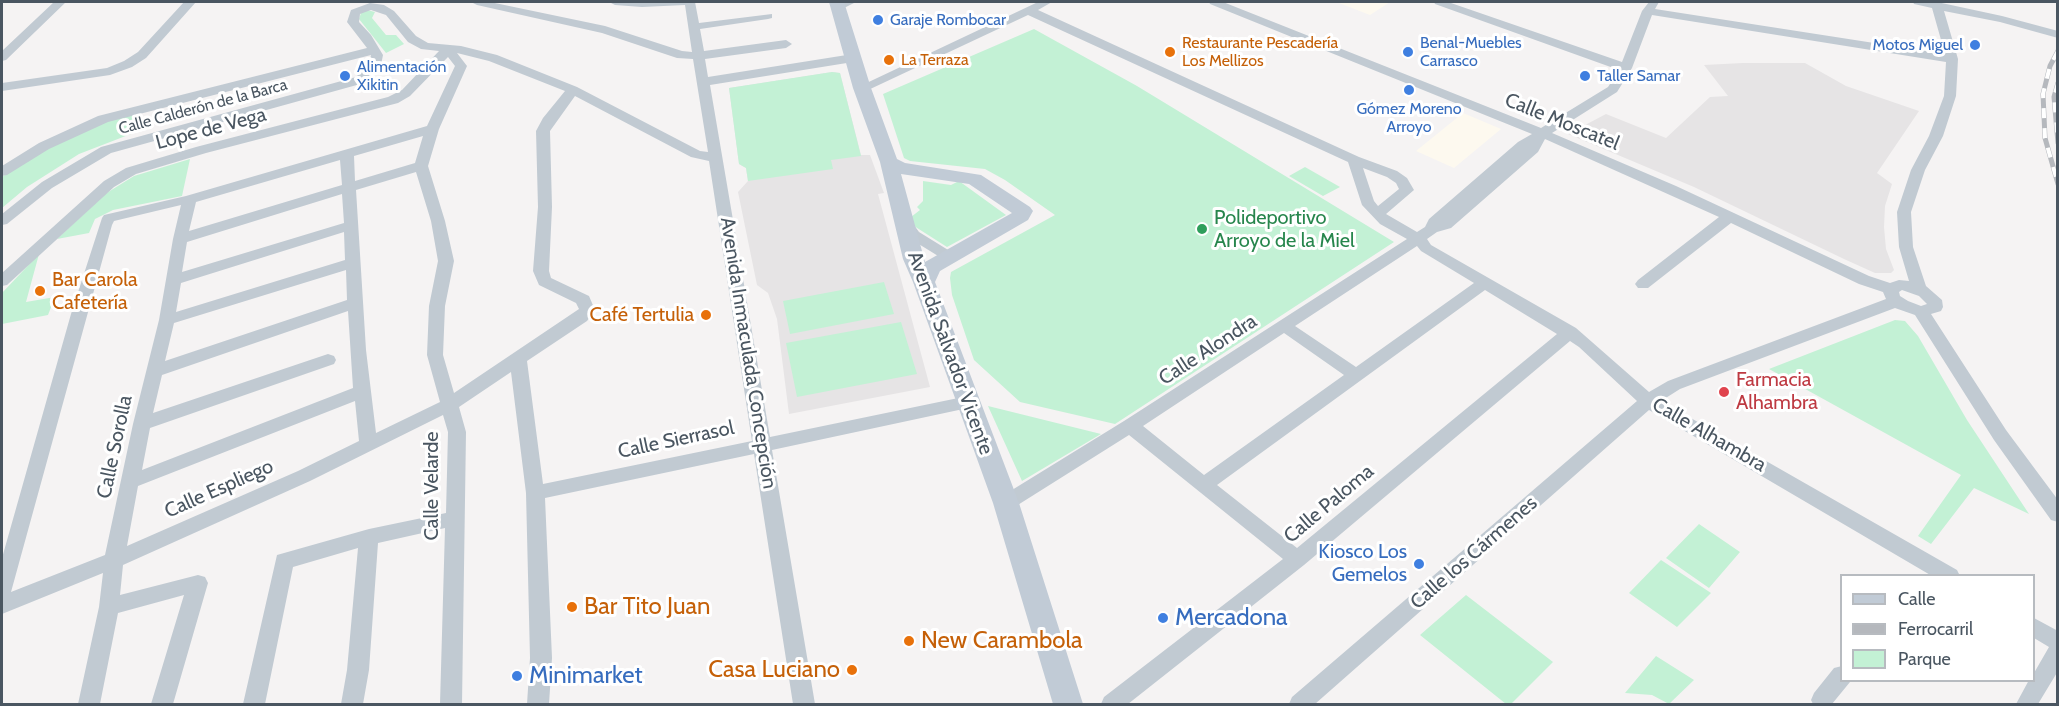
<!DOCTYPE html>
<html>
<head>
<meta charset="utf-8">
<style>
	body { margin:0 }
	#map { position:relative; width:2059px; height:706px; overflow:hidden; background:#f5f3f3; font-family:Cabin,sans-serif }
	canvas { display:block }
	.frame { position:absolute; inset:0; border:3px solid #4a5661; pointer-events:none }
	.legend { position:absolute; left:1840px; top:574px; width:195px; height:108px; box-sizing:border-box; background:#fff; border:2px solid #b7bbc0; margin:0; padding:8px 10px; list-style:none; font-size:18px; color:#4a5661 }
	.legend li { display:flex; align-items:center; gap:12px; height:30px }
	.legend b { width:30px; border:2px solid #b7bbc0 }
</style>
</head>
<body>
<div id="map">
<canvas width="2059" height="706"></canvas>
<div class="frame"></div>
<ul class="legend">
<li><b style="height:8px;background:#c1cbd6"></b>Calle</li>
<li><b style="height:8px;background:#b5b8bd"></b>Ferrocarril</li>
<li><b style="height:16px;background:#c3f1d5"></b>Parque</li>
</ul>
</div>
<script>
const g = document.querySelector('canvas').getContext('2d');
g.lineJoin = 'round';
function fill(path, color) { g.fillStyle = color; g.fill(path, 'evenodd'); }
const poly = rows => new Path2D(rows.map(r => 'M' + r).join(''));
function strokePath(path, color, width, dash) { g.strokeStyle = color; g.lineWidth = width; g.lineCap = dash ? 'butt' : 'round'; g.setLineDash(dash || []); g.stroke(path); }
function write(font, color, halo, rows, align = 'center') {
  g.font = font + ' Cabin,sans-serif'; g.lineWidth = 6; g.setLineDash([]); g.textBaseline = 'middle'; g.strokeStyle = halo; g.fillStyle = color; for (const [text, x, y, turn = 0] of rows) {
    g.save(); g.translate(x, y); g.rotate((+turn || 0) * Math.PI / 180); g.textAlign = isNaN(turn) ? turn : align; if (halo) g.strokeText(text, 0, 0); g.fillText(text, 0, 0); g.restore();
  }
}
fill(poly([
	[1341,2,1390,2,1370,15,1339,3],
	[1463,113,1501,129,1454,168,1416,151]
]), '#fdf9ef');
fill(poly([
	[1743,63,1805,63,1846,86,1919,111,1877,173,1892,184,1885,206,1884,227,1886,249,1894,270,1891,273,1875,273,1844,259,1694,187,1568,134,1606,114,1666,138,1710,97,1728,96,1704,65],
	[832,72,840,73,861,155,870,155,884,193,878,194,930,387,789,414,777,319,768,293,757,285,738,192,748,181,746,168,739,164,729,88]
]), '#e6e4e5');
fill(poly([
	[367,10,375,12,372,18,386,35,396,35,404,44,386,53,359,19,361,13],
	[1034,29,1137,86,1394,242,1115,424,1020,402,974,360,952,295,950,278,951,272,1055,215,1005,180,985,169,910,161,904,158,883,94],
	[832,72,840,73,861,156,831,160,833,169,748,181,746,168,739,164,729,88],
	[133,114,136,132,79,154,27,187,2,208,2,177,51,146,103,122],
	[190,159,182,196,113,210,95,219,89,233,57,239,105,194,134,176],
	[1305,167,1340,187,1323,196,1289,176],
	[923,181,951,185,959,181,1006,215,947,247,914,226,911,217,920,210,917,207,923,201],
	[39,254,26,302,55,297,48,315,2,324,2,293],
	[884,282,894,314,790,334,783,301],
	[1895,320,1905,321,1918,336,1967,420,2029,514,1974,488,1931,544,1918,536,1961,475,1769,369],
	[901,322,917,374,797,397,786,343],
	[988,406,1101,434,1022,481],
	[1699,524,1740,552,1709,588,1666,558],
	[1661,560,1711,593,1677,627,1629,593],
	[1466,595,1553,662,1511,704,1506,704,1420,635],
	[1656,656,1694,680,1669,704,1652,695,1625,693]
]), '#c3f1d5');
fill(poly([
	[54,2,66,2,6,60,2,61,2,51,54,2],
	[184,2,196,2,146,58,132,67,110,75,2,91,2,83,107,68,124,61,138,52,184,2],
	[471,2,490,2,605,26,682,51,692,52,685,5,642,7,615,5,609,2,695,2,699,23,772,14,772,18,768,19,700,29,704,51,786,40,792,44,786,48,705,59,708,77,853,54,859,58,853,62,710,85,770,437,968,396,974,398,977,402,974,406,968,408,772,450,815,704,793,704,754,454,545,498,552,658,549,704,527,704,530,658,526,493,511,372,459,407,466,432,462,704,440,704,445,528,378,543,369,670,363,704,341,704,347,670,358,548,293,567,265,704,243,704,277,555,369,529,446,513,448,432,443,415,310,481,123,565,120,595,198,575,205,577,208,583,173,704,151,704,184,595,118,613,100,704,78,704,99,607,103,573,2,614,2,558,71,314,102,218,104,215,186,196,427,126,455,66,448,57,410,96,398,103,206,153,136,174,114,187,7,285,2,286,2,273,104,181,126,168,196,147,388,97,402,90,439,51,421,49,408,42,386,15,371,10,360,14,359,22,371,35,383,55,381,65,364,83,111,153,52,188,7,224,2,225,2,214,42,182,101,147,356,77,369,64,371,55,108,122,49,149,7,175,2,176,2,166,39,143,98,116,367,48,347,22,351,10,370,3,384,5,394,11,416,36,428,43,461,46,497,55,577,87,700,151,708,152,693,59,677,58,602,33,477,5,471,2],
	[457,53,489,61,565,91,543,118,536,131,538,207,533,271,539,285,576,303,579,309,454,393,443,355,445,306,454,261,445,221,428,166,439,129,467,66,457,53],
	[575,96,691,157,709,161,752,441,543,484,527,361,587,321,595,310,589,296,551,278,549,271,552,207,550,131,575,96],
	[423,136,415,163,355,181,354,156,423,136],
	[340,160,342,185,189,231,196,202,340,160],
	[416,172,431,221,438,261,429,306,427,355,440,402,376,433,366,350,356,190,416,172],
	[342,194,344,223,182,272,187,242,342,194],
	[181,205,173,239,159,320,133,424,105,555,11,592,112,225,114,221,181,205],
	[344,232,345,260,176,312,181,283,344,232],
	[346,270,347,300,165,361,174,323,346,270],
	[348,311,353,388,142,470,150,428,334,364,336,360,334,356,328,354,322,356,153,413,162,375,348,311],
	[355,401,359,441,298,471,127,546,138,486,355,401],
	[841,2,856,2,842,9,834,9,834,5,841,2],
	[1038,2,1052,2,1038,10,1359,157,1397,171,1407,178,1414,190,1386,214,1417,232,1425,227,1429,219,1518,142,1532,134,1210,4,1209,2,1223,2,1541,128,1608,87,1619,70,1435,4,1434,2,1448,2,1622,62,1642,11,1649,2,1659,2,1655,9,1945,54,1932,8,1914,4,1913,2,1937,2,2002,16,2058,31,2058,38,2000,22,1944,11,1958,59,1956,96,1943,136,1925,170,1911,212,1913,247,1926,286,1942,300,1943,307,1941,311,1931,314,2006,430,2058,500,2058,522,2051,520,1994,440,1915,315,1895,308,1680,389,1661,401,1957,570,1960,576,1932,576,1649,410,1315,704,1289,704,1292,697,1637,401,1579,347,1570,341,1304,565,1128,704,1101,704,1104,697,1283,559,1129,435,1013,508,1006,510,999,508,997,503,999,498,1124,421,1407,239,1380,224,1362,205,1348,162,1028,15,866,91,858,91,856,88,1038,2],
	[1652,15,1946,62,1944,96,1929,136,1911,170,1897,212,1899,247,1909,281,1899,280,1890,283,1869,276,1676,186,1552,133,1617,92,1632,68,1652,15],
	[1545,139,1719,217,1638,280,1635,284,1638,288,1648,288,1731,223,1859,284,1883,292,1886,299,1668,381,1649,392,1576,328,1431,245,1427,239,1437,232,1451,228,1538,152,1545,139],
	[1363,168,1387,177,1396,183,1399,189,1378,206,1374,201,1363,168],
	[1417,246,1421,251,1474,283,1356,367,1295,326,1417,246],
	[1485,290,1557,334,1297,548,1217,485,1485,290],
	[1902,290,1919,296,1927,304,1921,306,1908,301,1900,296,1899,292,1902,290],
	[1284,333,1344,375,1204,475,1143,426,1284,333],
	[906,220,911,221,919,232,953,253,956,256,953,259,943,259,909,238,899,224,906,220],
	[2034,618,2058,631,2058,671,2038,704,2016,704,2029,680,2034,680,2034,673,2049,647,2034,638,2034,618],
	[1842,666,1842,680,1850,682,1832,704,1813,704,1811,700,1814,693,1834,668,1842,666]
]), '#c1cad2');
fill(poly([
	[829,2,844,2,871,88,897,159,905,163,981,175,1030,207,1033,211,1028,220,940,271,935,282,1019,503,1083,704,1053,704,993,503,913,282,903,259,880,162,853,88,829,2],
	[901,174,969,184,1012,213,925,262,901,174]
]), '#c1cbd6');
const rail = poly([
	[2058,51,2050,66,2043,94,2045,138,2058,184],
	[2058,83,2054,97,2058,143]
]);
strokePath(rail, '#b5b8bd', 5);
strokePath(rail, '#fff', 4, [10]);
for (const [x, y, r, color] of [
	[878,20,6,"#3f7fe0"],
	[1975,45,6,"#3f7fe0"],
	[1170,52,6,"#e8710a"],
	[1408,52,6,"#3f7fe0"],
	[889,60,6,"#e8710a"],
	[345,76,6,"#3f7fe0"],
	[1585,76,6,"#3f7fe0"],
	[1409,90,6,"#3f7fe0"],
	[1202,229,6,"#2e9e5b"],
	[40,291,6,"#e8710a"],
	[706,315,6,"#e8710a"],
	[1724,392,6,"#e0444e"],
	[1419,564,6,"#3f7fe0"],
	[572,607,6,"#e8710a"],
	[1163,618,6,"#3f7fe0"],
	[909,641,6,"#e8710a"],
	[852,670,6,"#e8710a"],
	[517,676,6,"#3f7fe0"]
]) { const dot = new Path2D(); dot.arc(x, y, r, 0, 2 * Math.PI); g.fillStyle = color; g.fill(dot); strokePath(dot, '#fff', 2); }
write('16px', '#366cbe', '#fff', [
	["Garaje Rombocar",890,20],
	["Benal-Muebles",1420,43],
	["Carrasco",1420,61],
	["Motos Miguel",1963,45,"right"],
	["Alimentación",357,67],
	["Xikitin",357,85],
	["Taller Samar",1597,76],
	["Gómez Moreno",1409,109,"center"],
	["Arroyo",1409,127,"center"]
], 'left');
write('16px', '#c56008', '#fff', [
	["Restaurante Pescadería",1182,43],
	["Los Mellizos",1182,61],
	["La Terraza",901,60]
], 'left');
write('16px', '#4a5661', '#fff', [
	["Calle Calderón de la Barca",203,107,-15]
]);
write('20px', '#4a5661', '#fff', [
	["Calle Moscatel",1562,122,22],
	["Lope de Vega",211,129,-15],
	["Calle Alondra",1208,350,-33],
	["Avenida Inmaculada Concepción",748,353,81],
	["Avenida Salvador Vicente",950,353,70],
	["Calle Alhambra",1709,435,30],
	["Calle Sierrasol",676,440,-12],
	["Calle Sorolla",115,447,-78],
	["Calle Velarde",432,486,-90],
	["Calle Espliego",219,489,-24],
	["Calle Paloma",1329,504,-40],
	["Calle los Cármenes",1474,553,-41]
]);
write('20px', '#27864d', '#fff', [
	["Polideportivo",1214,218],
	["Arroyo de la Miel",1214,241]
], 'left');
write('20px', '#c56008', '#fff', [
	["Bar Carola",52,280],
	["Cafetería",52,303],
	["Café Tertulia",694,315,"right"]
], 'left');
write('20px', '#be3a42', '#fff', [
	["Farmacia",1736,380],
	["Alhambra",1736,403]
], 'left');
write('20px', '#366cbe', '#fff', [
	["Kiosco Los",1407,552],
	["Gemelos",1407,575]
], 'right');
write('24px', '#c56008', '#fff', [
	["Bar Tito Juan",584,607],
	["New Carambola",921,641],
	["Casa Luciano",840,670,"right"]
], 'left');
write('24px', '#366cbe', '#fff', [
	["Mercadona",1175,618],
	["Minimarket",529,676]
], 'left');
</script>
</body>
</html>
